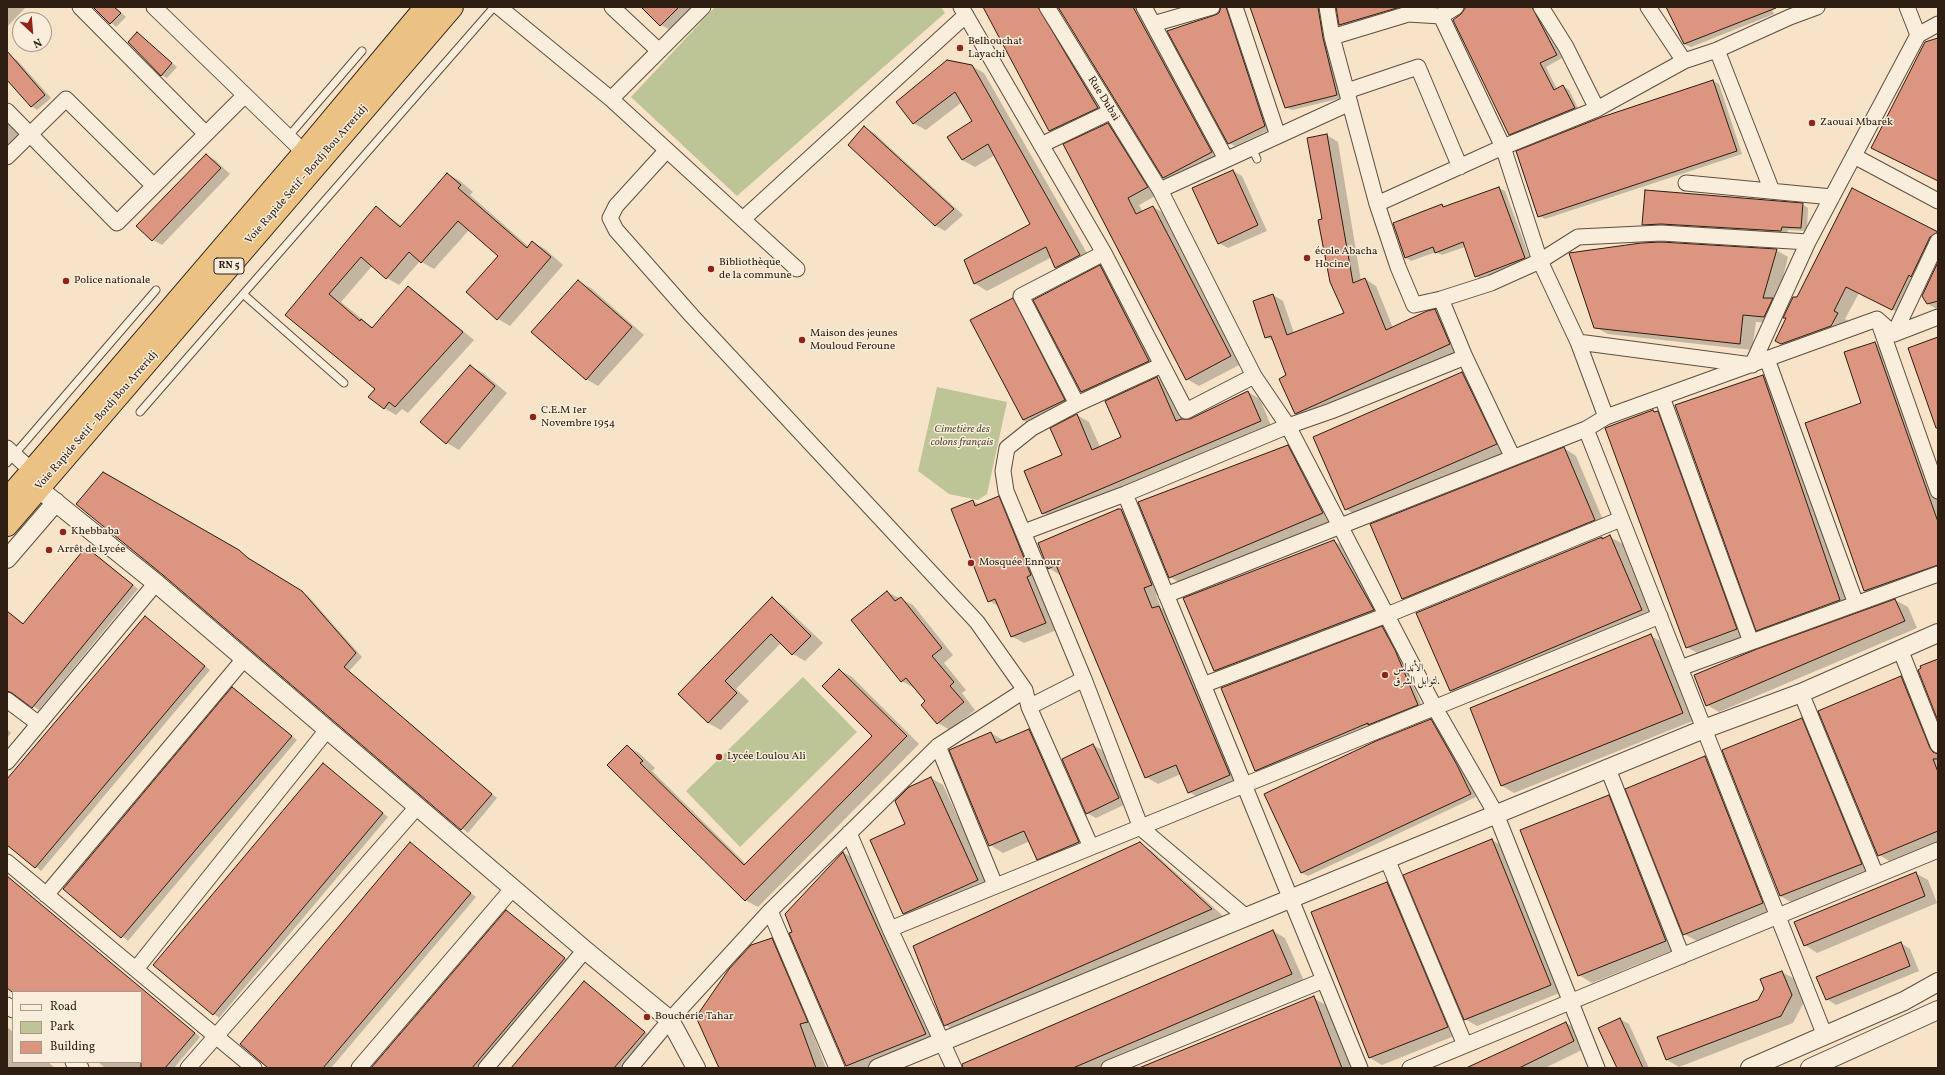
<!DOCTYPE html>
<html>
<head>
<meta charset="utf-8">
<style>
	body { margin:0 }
	#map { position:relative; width:1945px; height:1075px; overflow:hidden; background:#f6e3c8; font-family:Vollkorn,serif }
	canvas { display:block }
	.frame { position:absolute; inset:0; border:8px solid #2e1d11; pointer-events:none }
	.legend { position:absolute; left:12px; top:991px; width:130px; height:72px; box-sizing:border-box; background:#f9eddb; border:1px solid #a89a8a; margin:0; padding:5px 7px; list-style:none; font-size:12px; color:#2e1d11 }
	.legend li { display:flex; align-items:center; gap:8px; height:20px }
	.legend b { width:20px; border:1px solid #a89a8a }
	.north { position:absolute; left:12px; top:12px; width:40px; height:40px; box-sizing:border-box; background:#f9eddb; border:1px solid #a89a8a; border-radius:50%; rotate:154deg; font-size:11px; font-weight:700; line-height:16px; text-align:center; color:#2e1d11 }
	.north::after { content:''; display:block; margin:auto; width:14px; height:18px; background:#8f2418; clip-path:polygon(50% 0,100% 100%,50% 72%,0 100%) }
</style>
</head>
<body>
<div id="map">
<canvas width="1945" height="1075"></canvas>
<div class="frame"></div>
<ul class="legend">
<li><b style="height:5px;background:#f9eddb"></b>Road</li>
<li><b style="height:11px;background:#bdc495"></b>Park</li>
<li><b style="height:11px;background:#dc957f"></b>Building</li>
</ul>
<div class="north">N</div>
</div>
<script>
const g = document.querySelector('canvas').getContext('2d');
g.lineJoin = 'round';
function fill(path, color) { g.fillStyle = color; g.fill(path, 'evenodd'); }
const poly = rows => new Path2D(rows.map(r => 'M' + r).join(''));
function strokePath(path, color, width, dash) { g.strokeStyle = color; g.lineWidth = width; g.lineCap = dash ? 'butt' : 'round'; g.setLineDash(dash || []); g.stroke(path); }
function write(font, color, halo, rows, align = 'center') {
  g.font = font + ' Vollkorn,Amiri,serif'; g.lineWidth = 3; g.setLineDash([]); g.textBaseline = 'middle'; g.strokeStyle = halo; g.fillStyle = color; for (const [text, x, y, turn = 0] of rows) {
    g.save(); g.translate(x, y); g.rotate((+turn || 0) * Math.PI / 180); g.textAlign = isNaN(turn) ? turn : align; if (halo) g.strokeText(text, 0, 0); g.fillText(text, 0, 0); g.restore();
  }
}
fill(poly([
	[715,7,941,7,945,13,737,196,631,97],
	[937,387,1007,402,987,494,978,500,949,494,918,471],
	[803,677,857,732,740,847,686,791]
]), '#bdc495');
fill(poly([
	[7,7,26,7,7,27],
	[94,7,115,7,126,17,116,27],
	[643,7,693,7,670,30,661,25],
	[984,7,1045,7,1104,111,1056,134,1050,131],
	[1059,7,1136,7,1217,156,1170,181,1164,178],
	[1224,7,1232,10,1271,129,1235,146,1229,143,1220,14],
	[1251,7,1326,7,1342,98,1292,110,1286,107],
	[1336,7,1437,7,1346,28,1340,25],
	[1465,7,1536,7,1562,58,1546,67,1557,89,1563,86,1569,90,1580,112,1516,138,1510,134,1465,12],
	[1667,7,1771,7,1774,14,1691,47,1684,44,1680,37],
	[137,33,177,67,167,78,161,75],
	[11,57,17,60,51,98,37,110,31,106,7,79,7,60],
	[972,66,984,73,1092,262,1068,275,1056,267,1052,257,987,291,974,283,1031,225,995,155,975,167,962,160,973,121,962,102,926,130,913,123],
	[1713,81,1719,84,1742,154,1545,219,1539,216],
	[7,115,24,137,7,153],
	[1108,124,1120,131,1159,194,1139,205,1143,212,1153,207,1165,214,1243,363,1199,386,1187,379,1064,145],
	[864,127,874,133,963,215,945,231,936,226,849,145],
	[1327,135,1338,142,1361,281,1365,279,1376,286,1393,328,1435,311,1446,317,1460,350,1306,419,1296,413,1288,376,1275,342,1266,337,1273,295,1283,301,1294,333,1345,314,1323,220],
	[206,155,215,160,230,174,162,245,153,240],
	[1233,171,1242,176,1267,231,1228,248,1219,243],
	[448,174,460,181,473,192,470,195,529,247,533,242,545,249,563,265,510,326,498,319,499,256,469,230,434,269,420,261,399,285,387,278,372,266,341,302,373,328,408,287,420,295,474,340,408,413,402,409,396,415,384,408,376,389,287,314,376,208,402,226],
	[1499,188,1505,191,1531,261,1482,280,1476,276,1465,247,1442,255,1436,252,1411,261,1405,257,1442,206,1445,207],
	[1853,190,1938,232,1938,251,1904,315,1859,293,1845,319,1849,321,1843,332,1788,347,1776,341,1787,319,1785,318,1798,298],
	[1802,204,1808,208,1807,231,1788,230,1787,234,1649,228,1643,224],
	[1776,250,1788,257,1777,301,1777,323,1756,322,1752,350,1608,334,1595,327],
	[1938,264,1938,310,1928,304],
	[1100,266,1112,273,1161,368,1094,399,1082,392],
	[578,281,591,288,644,335,598,386,586,379],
	[1012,299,1025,306,1077,407,1036,427,1023,420],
	[1875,343,1887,350,1938,496,1938,576,1877,598,1865,591,1862,404],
	[470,366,483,373,507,393,459,450,447,443,422,422],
	[1462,374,1475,381,1508,451,1358,516,1346,509],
	[1763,376,1775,383,1852,607,1770,637,1757,630],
	[1157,378,1169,385,1184,420,1190,420,1248,392,1260,399,1272,428,1055,520,1043,513,1077,415,1089,422,1100,447,1122,438],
	[1653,411,1670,419,1749,636,1699,654,1687,647],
	[1287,446,1300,453,1335,521,1182,584,1170,577],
	[1564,448,1576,456,1606,527,1415,606,1402,599],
	[104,473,245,555,254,562,308,596,362,657,349,671,497,798,468,833,163,574],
	[998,498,1011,505,1057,630,1024,643,1011,636,1000,607,989,601,973,501,980,505],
	[1121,510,1134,517,1164,592,1156,595,1161,608,1171,614,1242,782,1201,799,1189,792,1181,774,1158,784,1146,777,1060,575,1049,568],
	[1610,537,1623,544,1654,617,1463,698,1450,691,1602,538,1604,539],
	[1334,541,1346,548,1386,617,1227,678,1215,670],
	[92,552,138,589,39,710,17,695,7,693,7,611,24,624],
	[887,592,913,605,953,655,944,663,966,690,962,693,975,710,950,730,938,723,927,701,914,688,902,681],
	[772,599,784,606,823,643,805,661,793,654,781,643,736,689,749,701,721,730,708,723,679,694],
	[1895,600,1908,607,1917,628,1719,712,1707,705],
	[145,617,210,670,41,871,7,843,7,781],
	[1382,628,1388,631,1400,654,1423,708,1262,773,1256,770],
	[1651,636,1664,643,1695,720,1514,793,1502,786,1471,708],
	[839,670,852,677,919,744,758,907,745,900,608,765,627,746,639,753,655,768,652,771,746,864,873,736],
	[1901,678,1913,685,1938,747,1938,843,1891,862,1879,855,1820,710],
	[233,688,297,740,128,941,64,889],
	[1801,719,1814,726,1873,870,1793,903,1780,896],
	[1431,720,1437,723,1463,769,1476,797,1308,876,1302,873],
	[7,729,11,733,7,738],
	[1029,730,1041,737,1091,849,1050,866,1038,859,1030,841,1003,853,990,845,991,733,1003,740],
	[1093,745,1102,750,1128,803,1096,818,1087,813],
	[1705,758,1718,765,1775,910,1697,941,1684,934],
	[323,764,388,817,219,1018,154,965],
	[931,778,943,785,990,887,917,920,904,913],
	[1609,796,1621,803,1678,948,1592,983,1579,975],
	[1492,840,1504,847,1562,992,1477,1026,1465,1019],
	[411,844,476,897,331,1068,270,1068],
	[1140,844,1152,851,1223,916,958,1032,945,1025],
	[844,853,856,860,938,1041,870,1068,850,1068,846,1066,787,914],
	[1915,873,1928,880,1937,903,1817,953,1805,945],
	[7,876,200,1037,174,1068,105,1068,98,1062,141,1062,141,992,14,992,7,986],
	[1387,883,1399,890,1459,1034,1382,1065,1370,1058,1312,913],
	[507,911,570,962,481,1068,371,1068],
	[1273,931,1285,938,1304,981,1101,1068,972,1068],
	[772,939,784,946,819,1029,812,1031,826,1068,720,1068],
	[1901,943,1910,949,1919,971,1836,1005,1827,999],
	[1782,972,1795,979,1804,1002,1793,1023,1679,1067,1667,1060,1759,1000],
	[585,982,650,1036,623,1068,513,1068],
	[1313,998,1326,1005,1351,1068,1141,1068],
	[1620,1019,1629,1024,1649,1068,1618,1068],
	[1566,1023,1578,1030,1586,1048,1545,1068,1484,1068],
	[7,1027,13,1032,13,1062,48,1062,55,1068,7,1068]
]), '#0003');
const building = poly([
	[93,7,114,7,121,13,110,24,93,7],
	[641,7,679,7,660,26,641,7],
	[983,7,1038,7,1098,108,1049,131,983,7],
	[1058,7,1133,7,1212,152,1163,178,1058,7],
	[1221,7,1226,7,1265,126,1228,144,1167,31,1215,15,1219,13,1221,7],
	[1250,7,1318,7,1323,38,1337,95,1285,108,1250,7],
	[1336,7,1397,7,1397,8,1339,25,1336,7],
	[1466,7,1532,7,1557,55,1540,63,1554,90,1563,85,1575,108,1509,135,1453,20,1461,14,1466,7],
	[1666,7,1776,7,1776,8,1684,44,1666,7],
	[137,32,172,63,161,76,128,42,137,32],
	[1938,38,1938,181,1871,148,1925,42,1938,38],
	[7,51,45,95,31,107,7,80,7,51],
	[947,60,972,65,1080,255,1055,268,1046,247,974,284,964,260,1030,224,988,144,962,160,947,137,972,121,955,92,913,124,896,102,947,60],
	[1713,80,1737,151,1538,217,1516,151,1602,117,1713,80],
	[1108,123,1148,187,1128,198,1136,214,1153,206,1231,356,1186,380,1063,144,1108,123],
	[864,126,954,209,935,226,848,145,864,126],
	[1327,134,1353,283,1365,278,1386,330,1427,311,1435,309,1450,344,1295,414,1279,379,1286,375,1271,336,1265,338,1253,301,1273,294,1287,335,1344,313,1330,282,1318,220,1322,219,1307,138,1327,134],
	[206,154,221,168,152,241,136,226,206,154],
	[1233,170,1258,225,1218,244,1192,188,1233,170],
	[447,173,461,185,458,188,527,248,532,241,551,257,497,320,466,292,498,256,458,221,421,263,409,252,386,279,361,257,329,294,360,321,361,319,372,328,408,286,463,332,395,407,389,402,384,409,368,397,375,389,285,315,376,206,400,227,447,173],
	[1499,187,1525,258,1475,277,1463,242,1435,253,1433,247,1405,258,1393,223,1442,204,1443,207,1499,187],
	[1852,188,1938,232,1930,237,1911,277,1909,275,1892,310,1846,287,1834,311,1838,313,1831,326,1781,344,1775,341,1786,318,1783,318,1793,297,1797,297,1852,188],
	[1645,190,1803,203,1801,228,1782,227,1781,231,1661,224,1642,225,1645,190],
	[1661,242,1777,249,1763,298,1773,298,1764,317,1743,315,1740,344,1594,328,1569,253,1641,243,1661,242],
	[1938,262,1938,301,1927,304,1922,296,1938,262],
	[1100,265,1149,361,1081,392,1033,300,1100,265],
	[578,280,632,327,586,380,531,332,578,280],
	[1013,298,1065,400,1023,420,970,320,1013,298],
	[1938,337,1938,428,1936,428,1908,348,1938,337],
	[1875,342,1938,522,1938,565,1864,591,1805,423,1861,403,1844,352,1875,342],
	[470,365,495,386,446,444,420,422,470,365],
	[1462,372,1497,444,1345,510,1313,437,1462,372],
	[1763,375,1840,600,1756,631,1675,405,1763,375],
	[1157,377,1176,421,1181,419,1190,419,1248,391,1261,421,1042,514,1024,471,1062,455,1050,428,1077,414,1092,450,1121,437,1105,401,1157,377],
	[1653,410,1654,412,1658,411,1737,629,1686,648,1605,428,1653,410],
	[1288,445,1323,513,1169,578,1138,502,1288,445],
	[1564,447,1595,520,1402,599,1370,524,1564,447],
	[103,472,239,550,248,558,302,591,356,653,344,667,492,794,461,830,163,575,76,504,103,472],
	[999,496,1031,575,1027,577,1046,623,1011,637,995,599,988,602,951,509,973,500,975,506,999,496],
	[1118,509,1121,509,1152,585,1144,588,1152,608,1159,606,1230,775,1188,793,1176,765,1145,778,1056,565,1048,569,1038,543,1118,509],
	[1610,535,1642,610,1450,691,1416,613,1602,537,1602,539,1610,535],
	[1334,540,1374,610,1214,671,1183,598,1334,540],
	[86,547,133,585,32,708,12,693,7,691,7,611,23,624,86,547],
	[887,591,895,601,901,597,942,648,932,656,954,682,950,686,964,702,937,724,921,705,925,701,906,678,901,682,851,620,887,591],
	[772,597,811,636,792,655,771,634,725,681,737,693,708,723,678,694,772,597],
	[1895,599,1905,621,1706,706,1694,675,1757,649,1895,599],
	[145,616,205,666,35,868,7,845,7,779,145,616],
	[1382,626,1395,650,1418,705,1368,725,1368,723,1255,771,1221,688,1382,626],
	[1651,634,1683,713,1501,786,1470,708,1651,634],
	[1938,659,1938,721,1918,670,1921,668,1920,666,1938,659],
	[839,669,907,736,745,901,607,765,627,745,643,761,640,763,744,865,872,736,822,686,839,669],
	[1901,676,1930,748,1933,752,1938,754,1938,759,1933,759,1938,772,1938,831,1878,856,1818,711,1901,676],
	[232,687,292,736,121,938,63,889,232,687],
	[1802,718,1862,864,1780,896,1722,750,1802,718],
	[1431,719,1457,765,1471,794,1301,873,1264,794,1376,741,1431,719],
	[1029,729,1079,842,1037,860,1024,831,989,846,949,750,991,732,996,743,1029,729],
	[1093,744,1119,798,1086,814,1062,759,1093,744],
	[1705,756,1763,903,1683,935,1625,789,1705,756],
	[323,763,383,813,213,1015,153,965,323,763],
	[931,777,978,880,903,914,870,840,905,824,895,801,909,787,931,777],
	[1609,795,1666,941,1578,976,1520,830,1609,795],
	[1492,839,1551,985,1464,1020,1403,875,1492,839],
	[410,842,471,893,323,1068,268,1068,240,1044,410,842],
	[1140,842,1212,909,944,1026,913,946,1140,842],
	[843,852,926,1034,846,1066,789,933,792,932,785,914,843,852],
	[1916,872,1925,896,1804,946,1794,922,1916,872],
	[7,876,195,1033,165,1068,141,1068,141,992,12,992,7,988,7,876],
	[1387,882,1448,1027,1369,1058,1311,912,1387,882],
	[506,910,565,958,472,1068,371,1068,506,910],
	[1273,930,1292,974,1073,1068,963,1068,962,1064,1273,930],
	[772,938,808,1022,800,1024,816,1068,719,1068,696,1017,729,969,751,945,772,938],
	[1901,942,1910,966,1826,1000,1816,977,1901,942],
	[1782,971,1792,995,1781,1016,1666,1060,1657,1037,1758,1000,1764,989,1760,979,1782,971],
	[584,981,645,1032,614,1068,511,1068,584,981],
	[1314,996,1342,1068,1139,1068,1314,996],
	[1620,1018,1643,1068,1617,1068,1598,1028,1620,1018],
	[1566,1022,1574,1041,1519,1068,1466,1068,1566,1022]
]);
fill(building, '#dc957f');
strokePath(building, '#2e1d11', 1);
const service = poly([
	[288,137,362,51],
	[1252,148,1257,159],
	[243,294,344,383],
	[140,412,494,7],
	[7,463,156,290]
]);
const minor = poly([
	[80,7,206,134],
	[154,7,311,159],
	[499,7,611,99,797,269],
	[612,7,658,50],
	[961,7,1104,253,1186,411,1254,376],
	[1047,7,1160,190,1254,376,1288,426,1435,708,1496,814,1597,1068],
	[1144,7,1226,159],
	[1235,7,1278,136],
	[1327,7,1332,37,1377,204,1398,267,1414,305,1441,299,1491,283,1540,261,1578,237,1661,233,1808,242],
	[1541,7,1566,47,1597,109],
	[1648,7,1684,61],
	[1907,7,1918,35],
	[1441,16,1503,147,1540,261,1578,342,1606,417],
	[1153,24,1212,7],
	[1332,37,1408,14,1441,16,1456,7],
	[1717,50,1772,191],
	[1347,91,1418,67,1460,167],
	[611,99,703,7],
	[7,111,117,223,245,95],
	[1041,145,1110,112],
	[667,150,616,206,610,218,616,230,692,316,977,622,1025,690,1029,707,1084,679],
	[1854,156,1938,201],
	[7,157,66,99,153,185],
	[1686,183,1832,197],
	[1160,190,1350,103],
	[1377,204,1503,147,1597,109,1684,61,1717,50,1790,17,1817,7],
	[743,219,966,15],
	[1441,299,1465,357,1513,458],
	[1878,320,1938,491],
	[1894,334,1938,241],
	[1578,342,1752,365,1808,242,1918,35,1938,24],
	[1767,359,1856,604],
	[1162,365,1077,404,1032,428,1007,448,1003,471,1006,491,1084,679,1141,828,1246,917],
	[1662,397,1751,642],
	[1077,404,1021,296,1104,253],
	[1586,429,1825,1036],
	[7,448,31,470],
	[1125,494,1360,1068],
	[1024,532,1125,494,1288,426,1331,411,1465,357],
	[1166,595,1586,429,1606,417,1877,319,1894,334,1938,317],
	[1900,649,1938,745],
	[1680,668,1938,574],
	[1203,685,1387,615,1621,519],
	[1801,693,1876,875],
	[7,700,39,724],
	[1029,707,1091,847],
	[938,746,995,885],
	[7,762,156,583],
	[1608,769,1682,956],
	[849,833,890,929,954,1068],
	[1387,859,1465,1045],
	[7,862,254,1068],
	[46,895,244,659],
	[770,911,837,1068],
	[890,929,1660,616],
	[136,969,327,730],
	[7,1005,13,1010],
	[73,1062,81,1068],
	[188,1068,417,807],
	[359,1068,513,888],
	[486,1068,585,950],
	[630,1068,670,1020,770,911,938,746,1025,690],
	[1109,1068,1324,980],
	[1410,1068,1938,850]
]);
const tertiary = poly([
	[34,476,39,489,156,583,585,950,670,1020,696,1068],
	[7,559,56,502],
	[878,1068,1704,729,1801,693,1938,633],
	[1750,1068,1904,1001,1938,982],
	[1810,1068,1938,1010]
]);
const trunk = poly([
	[7,500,304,153,426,7],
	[7,525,452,7]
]);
strokePath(service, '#604e3f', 9);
strokePath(minor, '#604e3f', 17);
strokePath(tertiary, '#604e3f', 20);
strokePath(trunk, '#2e1d11', 24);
strokePath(service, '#f9eddb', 7);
strokePath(minor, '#f9eddb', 15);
strokePath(tertiary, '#f9eddb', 18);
strokePath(trunk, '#ebc284', 22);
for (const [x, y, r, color] of [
	[960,48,4,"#8f2418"],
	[1812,123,4,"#8f2418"],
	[1307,258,4,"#8f2418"],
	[711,269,4,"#8f2418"],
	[66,281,4,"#8f2418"],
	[802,340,4,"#8f2418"],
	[533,417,4,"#8f2418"],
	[63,532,4,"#8f2418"],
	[49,550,4,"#8f2418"],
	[971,563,4,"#8f2418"],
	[1385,675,4,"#8f2418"],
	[719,757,4,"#8f2418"],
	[647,1017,4,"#8f2418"]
]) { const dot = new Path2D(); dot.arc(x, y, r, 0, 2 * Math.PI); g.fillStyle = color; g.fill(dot); strokePath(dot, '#f9eddb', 1.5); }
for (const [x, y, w] of [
	[229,266,30]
]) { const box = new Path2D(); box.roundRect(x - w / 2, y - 8, w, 16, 3); g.fillStyle = '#f9eddb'; g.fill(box); strokePath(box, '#2e1d11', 1); }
write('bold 10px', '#2e1d11', null, [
	["RN 5",229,266]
]);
write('11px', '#2e1d11', '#f9eddb', [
	["Belhouchat",968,42],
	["Layachi",968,55],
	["Zaouai Mbarek",1820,123],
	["école Abacha",1315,252],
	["Hocine",1315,265],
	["Bibliothèque",719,263],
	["de la commune",719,276],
	["Police nationale",74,281],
	["Maison des jeunes",810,334],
	["Mouloud Feroune",810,347],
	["C.E.M 1er",541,411],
	["Novembre 1954",541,424],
	["Khebbaba",71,532],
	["Arrêt de Lycée",57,550],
	["Mosquée Ennour",979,563],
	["الأندلس",1393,669],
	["لتوابل الشرق.",1393,682],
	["Lycée Loulou Ali",727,757],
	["Boucherie Tahar",655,1017]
], 'left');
write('11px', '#2e1d11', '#f9eddb', [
	["Rue Dubai",1103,99,58],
	["Voie Rapide Setif - Bordj Bou Arreridj",307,175,-49],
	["Voie Rapide Setif - Bordj Bou Arreridj",97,421,-49]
]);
write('italic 11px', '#594f39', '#f9eddb', [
	["Cimetière des",962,430],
	["colons français",962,443]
]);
</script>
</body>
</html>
